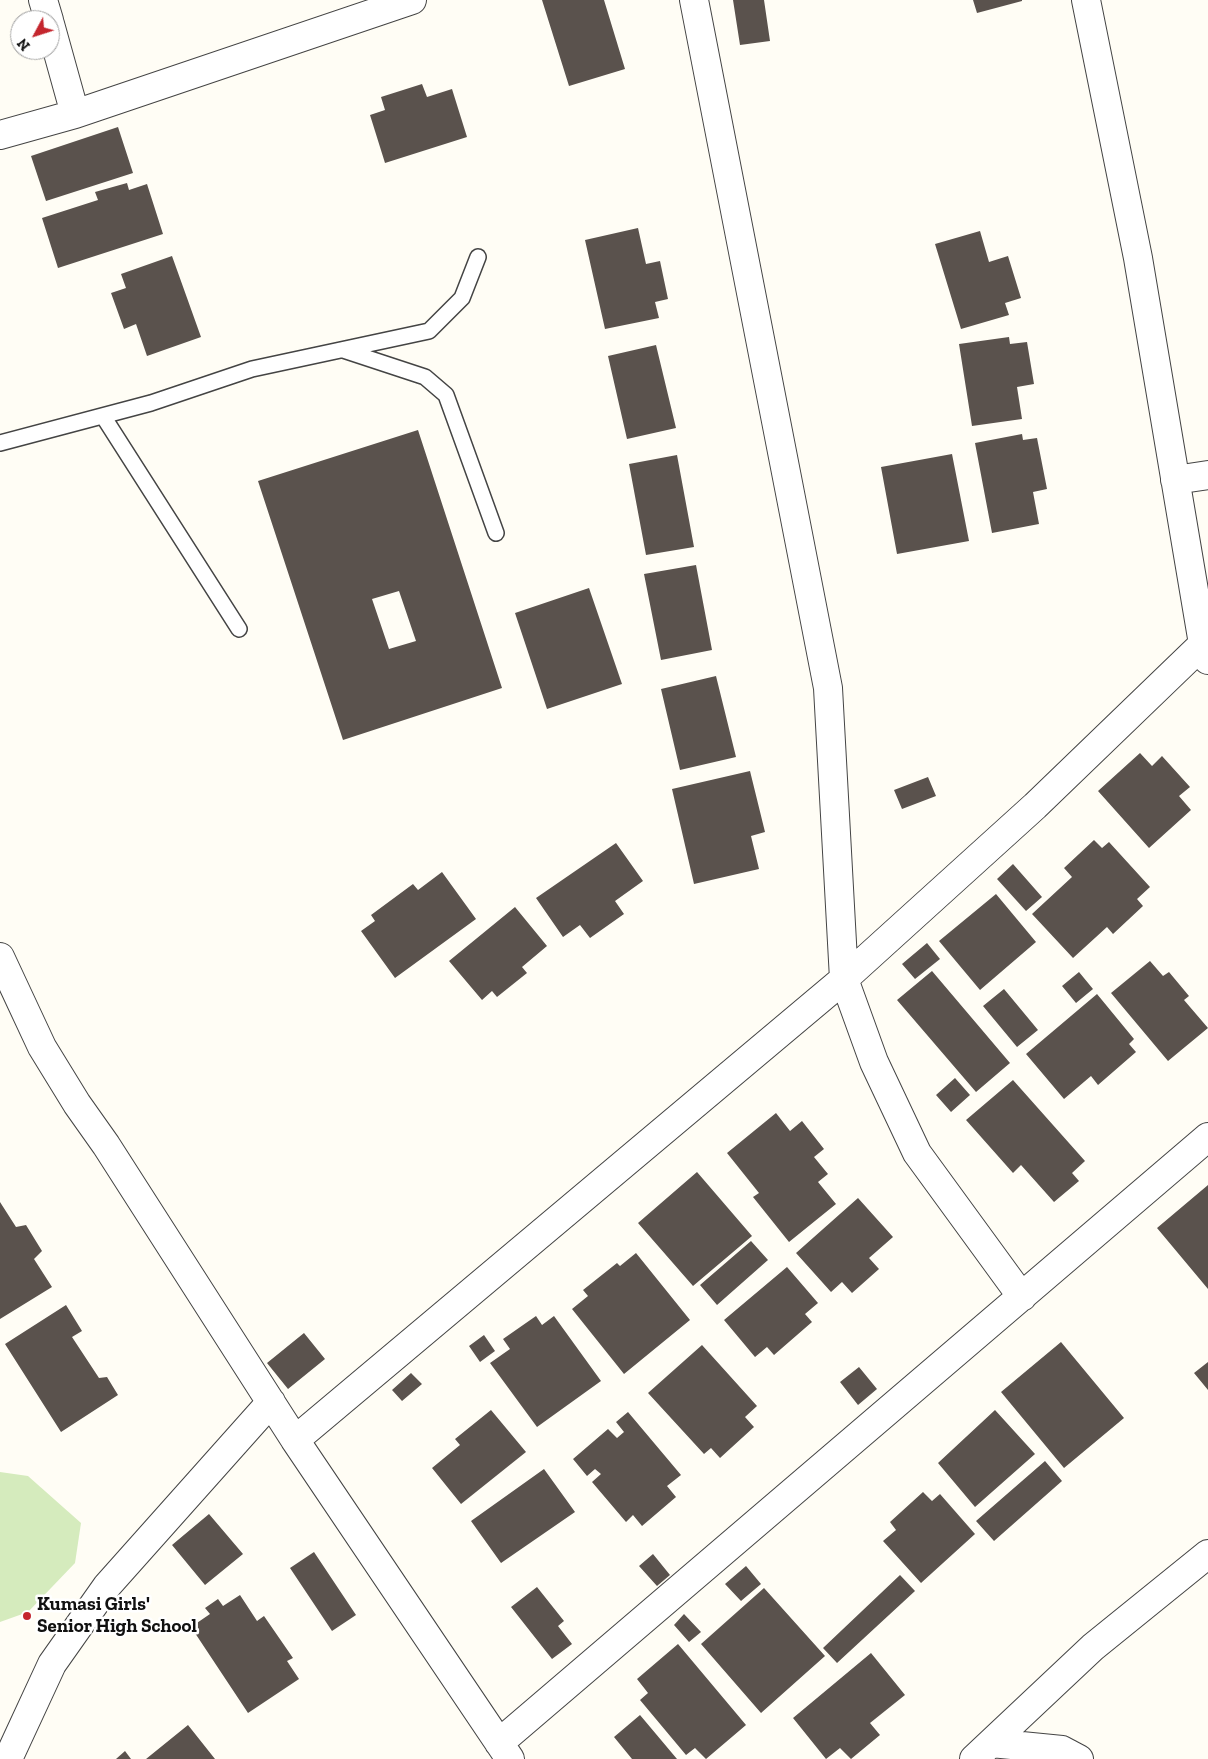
<!DOCTYPE html>
<html>
<head>
<meta charset="utf-8">
<style>
	body { margin:0 }
	#map { position:relative; width:1208px; height:1759px; overflow:hidden; background:#fffdf5; font-family:"Zilla Slab",serif }
	canvas { display:block }
	.north { position:absolute; left:10px; top:10px; width:50px; height:50px; box-sizing:border-box; background:#fff; border:1px solid #a0a0a0; border-radius:50%; rotate:230deg; font-size:14px; font-weight:700; line-height:20px; text-align:center; color:#111 }
	.north::after { content:''; display:block; margin:auto; width:18px; height:22px; background:#c4262e; clip-path:polygon(50% 0,100% 100%,50% 72%,0 100%) }
</style>
</head>
<body>
<div id="map">
<canvas width="1208" height="1759"></canvas>
<div class="north">N</div>
</div>
<script>
const g = document.querySelector('canvas').getContext('2d');
g.lineJoin = 'round';
function fill(path, color) { g.fillStyle = color; g.fill(path, 'evenodd'); }
const poly = rows => new Path2D(rows.map(r => 'M' + r).join(''));
function strokePath(path, color, width, dash) { g.strokeStyle = color; g.lineWidth = width; g.lineCap = dash ? 'butt' : 'round'; g.setLineDash(dash || []); g.stroke(path); }
function write(font, color, halo, rows, align = 'center') {
  g.font = font + ' "Zilla Slab",serif'; g.lineWidth = 5; g.setLineDash([]); g.textBaseline = 'middle'; g.strokeStyle = halo; g.fillStyle = color; for (const [text, x, y, turn = 0] of rows) {
    g.save(); g.translate(x, y); g.rotate((+turn || 0) * Math.PI / 180); g.textAlign = isNaN(turn) ? turn : align; if (halo) g.strokeText(text, 0, 0); g.fillText(text, 0, 0); g.restore();
  }
}
fill(poly([
	[0,1472,28,1476,81,1523,75,1563,28,1612,0,1622]
]), '#d5ebbd');
fill(poly([
	[542,0,604,0,625,69,569,86],
	[733,0,764,0,770,41,740,45],
	[973,0,1022,0,1022,1,977,13],
	[422,84,427,97,452,89,467,137,385,163,370,115,385,110,381,97],
	[118,127,133,173,46,201,31,156],
	[127,183,129,190,147,184,163,234,58,268,42,218,98,200,95,192],
	[638,228,646,264,660,261,668,299,655,302,659,318,605,329,585,240],
	[980,231,989,262,1008,256,1021,298,1005,303,1009,315,961,329,935,244],
	[172,256,201,337,147,356,136,324,124,329,111,293,126,288,121,274],
	[1009,337,1010,344,1027,342,1034,384,1017,387,1022,419,972,426,959,344],
	[656,345,676,428,627,439,608,356],
	[418,430,502,688,343,740,258,481],
	[399,591,416,641,389,649,372,599],
	[1022,434,1023,440,1037,438,1047,489,1033,492,1039,524,992,533,975,443],
	[952,454,969,541,897,554,881,467],
	[677,455,694,547,646,555,629,464],
	[696,565,712,650,661,660,644,574],
	[589,588,622,684,547,709,515,613],
	[716,676,736,757,680,770,661,689],
	[1140,753,1152,766,1162,756,1190,787,1179,796,1191,810,1149,848,1098,791],
	[750,771,765,832,751,836,759,869,694,884,672,789],
	[928,777,936,796,902,809,894,790],
	[1094,840,1102,848,1109,842,1150,887,1137,899,1143,906,1113,934,1107,927,1073,958,1032,914,1072,877,1064,868],
	[616,843,643,881,615,901,624,914,590,938,580,925,563,937,536,898],
	[1013,864,1042,897,1026,911,997,879],
	[442,872,476,919,395,978,361,931,375,921,371,915,413,884,418,890],
	[996,894,1036,942,980,990,939,941],
	[515,907,547,946,522,967,527,973,497,997,492,991,482,1000,449,961],
	[927,943,940,959,915,979,902,964],
	[1150,961,1163,976,1169,972,1189,996,1184,1000,1208,1028,1168,1061,1111,993],
	[932,971,1010,1063,976,1092,897,1000],
	[1079,972,1093,989,1076,1003,1062,986],
	[1004,989,1038,1030,1017,1047,983,1006],
	[1097,994,1134,1039,1129,1044,1136,1052,1098,1085,1091,1076,1064,1099,1026,1054],
	[955,1078,970,1095,951,1112,936,1095],
	[1013,1080,1085,1161,1072,1173,1079,1181,1054,1202,1021,1165,1013,1173,966,1120],
	[776,1113,790,1131,802,1121,824,1149,814,1157,828,1174,818,1182,836,1204,789,1242,753,1197,759,1193,727,1153],
	[697,1172,752,1236,693,1286,638,1223],
	[1208,1185,1208,1289,1157,1228],
	[858,1198,893,1237,869,1258,879,1269,852,1293,842,1282,831,1292,796,1253],
	[0,1202,16,1227,26,1225,42,1251,34,1259,52,1287,0,1319],
	[751,1241,768,1260,717,1305,700,1285],
	[636,1253,690,1320,624,1374,572,1309,588,1296,583,1290,617,1263,620,1266],
	[787,1267,818,1303,805,1314,812,1322,774,1355,767,1347,755,1357,724,1320],
	[66,1305,82,1331,72,1337,99,1378,107,1377,118,1395,61,1432,5,1344],
	[536,1316,542,1325,554,1316,601,1381,537,1427,490,1363,510,1349,503,1339],
	[304,1333,325,1359,288,1389,267,1363],
	[484,1335,495,1351,480,1362,469,1346],
	[1061,1342,1124,1418,1064,1468,1001,1392],
	[702,1345,757,1406,745,1417,754,1427,720,1458,711,1448,704,1454,648,1393],
	[1208,1362,1208,1390,1194,1373],
	[859,1367,877,1389,858,1405,840,1382],
	[411,1373,422,1384,402,1401,392,1390],
	[491,1410,526,1452,461,1504,432,1468,460,1445,455,1439],
	[995,1410,1035,1454,975,1507,938,1463],
	[628,1412,681,1475,667,1486,676,1497,642,1526,633,1515,626,1522,592,1482,601,1474,595,1469,587,1476,573,1459,608,1429,617,1438,624,1432,616,1422],
	[1045,1461,1062,1481,994,1541,976,1521],
	[544,1469,575,1512,501,1563,471,1521],
	[923,1492,932,1501,940,1494,975,1534,921,1583,883,1541,896,1530,890,1522],
	[209,1514,243,1554,205,1585,172,1545],
	[314,1552,356,1615,332,1631,290,1568],
	[653,1554,670,1575,657,1586,639,1566],
	[746,1566,761,1584,741,1601,725,1584],
	[900,1575,915,1591,837,1663,823,1648],
	[537,1587,564,1621,558,1626,572,1644,552,1659,511,1607],
	[764,1588,825,1656,761,1713,701,1644],
	[240,1595,257,1621,264,1616,293,1658,287,1661,299,1679,248,1713,191,1627,210,1614,205,1608,218,1599,223,1606],
	[684,1614,701,1632,689,1642,674,1625],
	[678,1644,746,1725,706,1759,695,1748,686,1755,640,1700,648,1693,637,1679],
	[871,1653,905,1695,870,1723,880,1735,851,1759,840,1748,826,1759,793,1718],
	[640,1715,677,1759,632,1759,614,1737],
	[188,1725,215,1759,146,1759],
	[125,1751,131,1759,116,1759]
]), '#5a524d');
const lane = poly([
	[343,350,425,377,446,395,496,533],
	[103,416,239,629],
	[0,443,151,403,252,369,429,331,462,298,478,257]
]);
const street = poly([
	[43,0,49,20],
	[694,0,828,688,844,979,874,1062,917,1153,1022,1297],
	[1086,0,1138,258,1203,644,1208,660],
	[50,24,75,114],
	[0,135,75,114,412,0],
	[1175,480,1208,475],
	[0,957,42,1047,77,1104,106,1145,295,1440,510,1759],
	[295,1440,844,979,1035,806,1203,644],
	[499,1743,1208,1137],
	[991,1743,1062,1750,1079,1759],
	[8,1759,52,1664,107,1586,271,1402],
	[974,1759,1093,1647,1208,1554]
]);
strokePath(lane, '#444', 18);
strokePath(street, '#444', 30);
strokePath(lane, '#fff', 15);
strokePath(street, '#fff', 28);
for (const [x, y, r, color] of [
	[27,1616,5,"#c4262e"]
]) { const dot = new Path2D(); dot.arc(x, y, r, 0, 2 * Math.PI); g.fillStyle = color; g.fill(dot); strokePath(dot, '#fff', 2); }
write('bold 19px', '#111', '#fff', [
	["Kumasi Girls'",37,1605],
	["Senior High School",37,1627]
], 'left');
</script>
</body>
</html>
